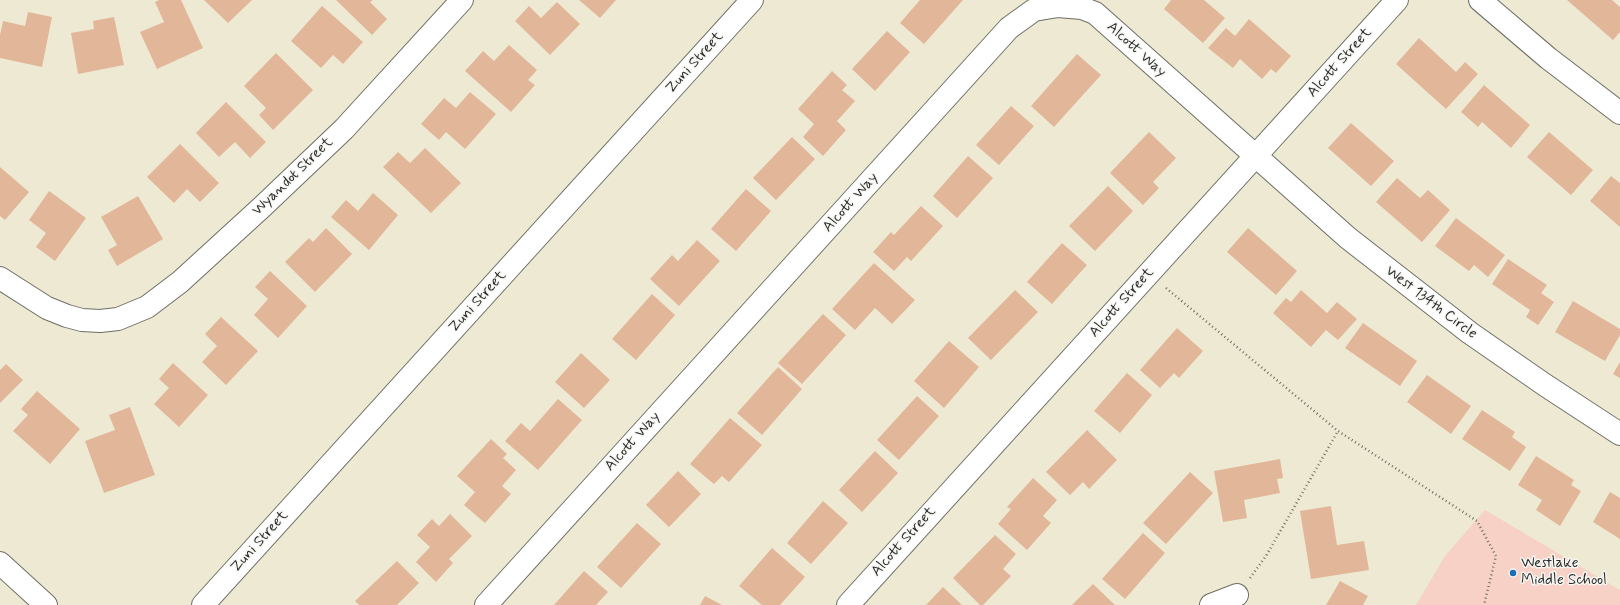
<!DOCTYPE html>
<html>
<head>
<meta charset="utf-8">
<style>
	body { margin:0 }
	canvas { display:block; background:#ede9d3 }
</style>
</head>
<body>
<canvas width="1620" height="605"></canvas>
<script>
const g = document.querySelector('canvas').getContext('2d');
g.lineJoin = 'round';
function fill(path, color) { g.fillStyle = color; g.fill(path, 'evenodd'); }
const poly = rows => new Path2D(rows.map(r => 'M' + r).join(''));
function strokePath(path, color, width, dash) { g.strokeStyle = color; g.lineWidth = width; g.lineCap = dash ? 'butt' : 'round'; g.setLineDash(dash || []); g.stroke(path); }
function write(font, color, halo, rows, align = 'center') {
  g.font = font + ' Mynerve,sans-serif'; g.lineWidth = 3; g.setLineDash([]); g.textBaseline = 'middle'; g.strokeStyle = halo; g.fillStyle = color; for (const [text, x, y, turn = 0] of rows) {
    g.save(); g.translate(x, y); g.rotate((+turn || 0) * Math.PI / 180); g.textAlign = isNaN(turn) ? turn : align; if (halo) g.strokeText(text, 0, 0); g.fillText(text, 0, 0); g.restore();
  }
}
fill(poly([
	[1485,510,1620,590,1620,605,1416,605,1445,556]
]), '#f7d1c6');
fill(poly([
	[159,0,181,0,203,48,157,69,140,32,164,22,155,2],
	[204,0,252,0,228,23],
	[336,0,373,0,370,2,387,19,372,35],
	[579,0,616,0,600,18],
	[920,0,963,0,924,44,900,23],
	[1171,0,1204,0,1225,18,1203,43,1164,9],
	[1567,0,1612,0,1620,7,1620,32,1613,40],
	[557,2,580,24,550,55,515,21,529,6,541,18],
	[322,6,363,42,343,64,333,55,321,68,291,41],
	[28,12,52,17,42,67,0,58,0,35,3,21,25,26],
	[114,17,124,65,78,74,71,33,94,29,93,21],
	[1249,19,1291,56,1276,73,1271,69,1262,79,1240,59,1233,68,1208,48,1226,28,1235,36],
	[887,31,910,52,875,91,852,69],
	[1419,38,1456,72,1465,62,1478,74,1446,109,1396,64],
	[509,45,537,70,528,80,535,85,511,112,465,71,483,51,494,61],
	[276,53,313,90,273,130,259,115,266,108,244,86],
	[1077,54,1101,75,1054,127,1031,106],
	[832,71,847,85,842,90,855,101,837,121,846,130,823,156,803,137,814,124,798,109],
	[1484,85,1530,125,1511,148,1482,122,1478,127,1461,112],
	[470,92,496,114,465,149,446,132,439,140,421,124,444,98,456,108],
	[226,102,266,142,250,158,235,142,219,157,196,133],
	[1011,106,1034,126,999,165,976,145],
	[1351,123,1394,161,1371,186,1328,148],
	[1149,132,1176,158,1153,182,1159,188,1143,205,1110,173],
	[1549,132,1593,170,1571,195,1527,157],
	[792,137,815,159,776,200,753,178],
	[180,144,219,183,200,202,187,189,174,203,147,177],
	[425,148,461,183,431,213,383,167,398,152,410,163],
	[968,156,993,178,957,218,933,196],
	[0,167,29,192,5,220,0,216],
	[1611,176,1620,183,1620,227,1590,201],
	[1397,178,1420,198,1428,190,1450,210,1422,242,1376,202],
	[1108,186,1133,211,1095,251,1069,226],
	[746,189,771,211,736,251,711,229],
	[49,191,86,218,55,261,36,247,46,233,29,220],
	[373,193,398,215,369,250,331,217,346,200,358,211],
	[138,196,163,239,117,266,108,250,117,245,101,217],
	[921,206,943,226,911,261,907,257,894,271,873,252,891,232,894,235],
	[1456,218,1505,255,1488,277,1474,265,1469,271,1435,246],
	[326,228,352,254,315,292,285,262,309,238,313,242],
	[1248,228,1297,271,1276,295,1227,252],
	[697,240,720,261,679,306,650,279,672,255,678,261],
	[1062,243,1087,265,1052,304,1027,282],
	[1508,259,1547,285,1541,293,1554,302,1538,325,1526,317,1530,310,1492,284],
	[874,263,915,300,892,324,875,308,855,330,832,309],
	[270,271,307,306,278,338,254,315,268,299,255,287],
	[1015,290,1038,312,991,360,968,338],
	[1301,290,1327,313,1337,302,1357,319,1338,340,1326,330,1311,347,1273,313,1286,298,1291,302],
	[652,294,675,315,636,360,612,339],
	[1573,301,1620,329,1620,335,1605,361,1555,332],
	[823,314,846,335,802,384,778,363],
	[221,317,258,351,226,385,202,362,217,346,205,334],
	[1363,323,1417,361,1400,386,1345,348],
	[1177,328,1203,351,1179,378,1174,373,1160,388,1140,370],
	[949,341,979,367,944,408,914,381],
	[581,353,610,380,584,408,555,382],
	[1620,362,1620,378,1613,374],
	[173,363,208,395,179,427,154,404,169,388,159,379],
	[6,364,23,380,0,403,0,370],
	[778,367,802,389,762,435,737,413],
	[1127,373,1152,395,1120,433,1094,411],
	[1427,375,1471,406,1451,434,1407,402],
	[37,391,80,429,50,464,13,431,28,415,21,409],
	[917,396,939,416,899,460,877,440],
	[558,399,582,420,538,470,505,441,521,423,530,431],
	[130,407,155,475,104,493,85,441,115,430,109,415],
	[1482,410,1515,432,1512,437,1526,447,1510,471,1462,439],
	[730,418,762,445,729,482,722,476,714,484,690,464],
	[1087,430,1117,460,1089,489,1083,482,1070,495,1046,472],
	[491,439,507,454,503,458,516,470,502,486,511,494,485,523,464,505,475,492,457,476],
	[875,451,898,473,862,512,839,490],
	[1536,456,1574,480,1571,485,1581,491,1560,526,1536,510,1542,500,1518,485],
	[1280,459,1283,478,1277,479,1280,493,1244,500,1247,518,1223,522,1214,471],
	[678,471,701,494,669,527,646,505],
	[1190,472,1213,493,1166,544,1143,523],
	[1033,478,1057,500,1043,516,1051,523,1027,550,998,524,1011,509,1007,507],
	[1610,492,1620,498,1620,539,1593,522],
	[823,501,848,523,811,564,787,543],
	[1331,506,1337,545,1364,541,1369,570,1311,579,1300,511],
	[450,514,472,536,449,559,453,563,436,582,416,562,430,547,417,535,432,519,439,526],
	[637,523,661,544,621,588,597,567],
	[1143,533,1165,553,1125,599,1102,579],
	[995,535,1016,554,1003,569,1011,576,983,605,980,605,953,578],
	[772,548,805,577,780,605,762,605,739,586],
	[397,561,419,583,397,605,359,605,355,601],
	[584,571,608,592,596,605,554,605],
	[1340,581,1368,596,1363,605,1326,605],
	[1093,584,1115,605,1072,605],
	[943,587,962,605,926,605],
	[705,596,722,605,700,605]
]), '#e2b799');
const minor = poly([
	[1480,0,1548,58,1620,113],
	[0,278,47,308,67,316,82,320,100,321,118,319,147,307,180,282,262,207,344,129,462,0],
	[486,605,1009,28,1034,10,1058,6,1082,8,1095,13,1348,238,1470,333,1545,385,1620,434],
	[848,605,1397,0],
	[1211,605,1237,595]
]);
const major = poly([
	[0,563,46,605],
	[203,605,752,0]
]);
strokePath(minor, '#6f6e66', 24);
strokePath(major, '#6f6e66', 24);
strokePath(poly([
	[1166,288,1338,431,1477,521,1496,556,1484,605],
	[1250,578,1266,556,1338,431]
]), '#6f6e66', 2.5, [1, 3]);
strokePath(minor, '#fff', 22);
strokePath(major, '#fff', 22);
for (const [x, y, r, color] of [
	[1513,573,4,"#1f6fb2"]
]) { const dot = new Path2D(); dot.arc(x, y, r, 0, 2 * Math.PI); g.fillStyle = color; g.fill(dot); strokePath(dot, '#f6f6f2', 1.5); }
write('15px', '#2b2b2b', '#f6f6f2', [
	["Alcott Way",1136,50,42],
	["Zuni Street",695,63,-48],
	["Alcott Street",1340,63,-48],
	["Wyandot Street",293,177,-44],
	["Alcott Way",851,203,-48],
	["Zuni Street",478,302,-48],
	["Alcott Street",1122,303,-48],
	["West 134th Circle",1431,303,37],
	["Alcott Way",633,442,-48],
	["Zuni Street",260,542,-48],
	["Alcott Street",904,542,-48]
]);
write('15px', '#2b2b2b', '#f6f6f2', [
	["Westlake",1521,564],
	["Middle School",1521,581]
], 'left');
</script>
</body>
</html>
